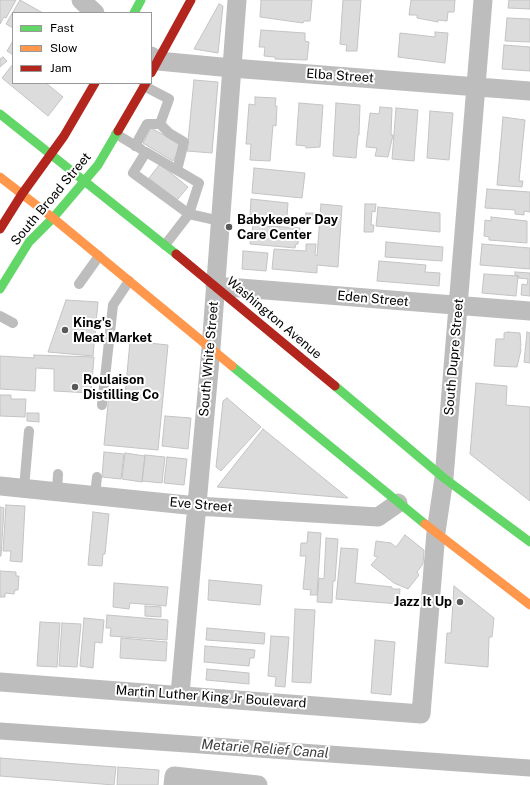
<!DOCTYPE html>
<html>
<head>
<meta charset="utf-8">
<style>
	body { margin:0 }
	#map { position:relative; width:530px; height:785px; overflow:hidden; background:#fff; font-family:"Public Sans",sans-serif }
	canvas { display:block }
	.legend { position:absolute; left:12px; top:12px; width:140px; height:72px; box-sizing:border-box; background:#fff; border:1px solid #999; margin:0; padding:5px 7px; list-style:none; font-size:12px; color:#000 }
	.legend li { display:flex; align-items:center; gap:8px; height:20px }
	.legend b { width:20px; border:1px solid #999 }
</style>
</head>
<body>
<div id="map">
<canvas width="530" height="785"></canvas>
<ul class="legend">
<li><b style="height:5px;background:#63d668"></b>Fast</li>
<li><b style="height:5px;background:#ff974d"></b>Slow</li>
<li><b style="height:5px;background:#b3261e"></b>Jam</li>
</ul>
</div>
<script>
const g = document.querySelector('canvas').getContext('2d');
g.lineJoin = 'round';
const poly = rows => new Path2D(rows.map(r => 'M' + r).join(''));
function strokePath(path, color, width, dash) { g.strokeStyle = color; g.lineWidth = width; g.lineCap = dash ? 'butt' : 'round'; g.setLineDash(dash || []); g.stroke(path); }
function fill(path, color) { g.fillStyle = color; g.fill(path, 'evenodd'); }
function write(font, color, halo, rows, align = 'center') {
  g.font = font + ' "Public Sans",sans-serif'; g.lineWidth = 4; g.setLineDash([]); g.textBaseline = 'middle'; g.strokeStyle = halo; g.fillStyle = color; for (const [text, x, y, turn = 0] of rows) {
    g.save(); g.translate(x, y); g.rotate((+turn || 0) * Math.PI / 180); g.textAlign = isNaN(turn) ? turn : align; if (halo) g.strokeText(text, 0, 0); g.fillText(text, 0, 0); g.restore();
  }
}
strokePath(poly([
	[0,731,530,768]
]), '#bbb', 17);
const building = poly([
	[0,0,16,0,6,18,4,17,0,24,0,0],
	[20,0,43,13,13,13,13,28,6,24,20,0],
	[261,0,312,0,310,21,304,21,303,23,260,17,261,0],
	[343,0,361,0,357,51,346,51,347,45,340,44,343,0],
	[411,0,455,0,454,12,448,12,447,21,438,20,438,22,417,18,417,15,409,15,411,0],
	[509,0,530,0,530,9,508,8,509,0],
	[219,4,223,6,218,53,194,49,219,4],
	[507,18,530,19,530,42,505,41,507,18],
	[261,30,305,33,305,41,309,42,307,60,275,59,275,57,264,56,265,47,259,47,261,30],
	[435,32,448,33,445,63,398,57,400,33,435,37,435,32],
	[13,41,13,55,7,51,13,41],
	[504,45,530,47,530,71,502,69,504,45],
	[3,57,7,61,0,67,0,59,3,57],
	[13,64,13,83,46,83,63,97,48,116,2,78,13,64],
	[194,80,218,82,212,153,187,151,194,80],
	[255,97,276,98,275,106,277,106,276,126,273,125,270,161,250,160,251,144,246,144,249,104,255,105,255,97],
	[299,103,323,105,320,147,306,148,306,146,296,145,299,103],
	[336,103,360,105,359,135,358,135,356,158,333,156,336,103],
	[380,107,392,108,391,135,393,135,388,157,375,156,377,148,366,147,370,113,379,114,380,107],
	[396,108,418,110,414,161,392,159,396,108],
	[430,111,453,113,449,160,427,158,430,111],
	[503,117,525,120,519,181,523,181,522,187,497,185,503,117],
	[151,128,182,145,173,161,143,143,151,128],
	[160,164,188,187,177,200,149,178,160,164],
	[254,168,305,173,302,198,252,193,254,168],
	[487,189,530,192,530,212,524,211,524,215,515,214,515,210,485,208,487,189],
	[251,199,288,203,287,217,291,218,291,224,254,221,254,217,250,217,251,199],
	[321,204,342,206,338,267,317,265,317,273,272,269,274,249,306,251,306,244,316,244,315,255,317,256,321,204],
	[365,204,376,204,375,212,372,211,371,225,374,225,373,232,364,232,365,204],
	[378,207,440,213,440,232,376,226,378,207],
	[306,213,319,213,319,220,305,219,306,213],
	[491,217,527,221,527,243,489,240,489,237,484,236,485,220,491,221,491,217],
	[253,225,300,228,298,244,296,244,295,248,250,244,253,225],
	[386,242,443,247,442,261,385,257,386,242],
	[482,244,530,248,530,269,480,265,482,244],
	[243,251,268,253,266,271,242,269,243,251],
	[379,261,426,265,425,272,440,273,439,286,377,281,379,261],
	[515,272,530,273,530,296,521,295,522,284,527,285,528,279,518,278,519,276,515,275,515,272],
	[484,274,518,276,516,296,482,293,484,274],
	[66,300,98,302,93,356,48,352,66,300],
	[508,332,520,333,521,346,520,346,521,350,517,367,494,366,496,339,504,339,504,333,508,332],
	[527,332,530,333,530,363,524,362,527,332],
	[130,341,168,345,158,450,104,445,109,394,125,396,130,341],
	[34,355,94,357,91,393,54,391,54,369,36,368,35,391,0,389,0,356,34,358,34,355],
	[476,383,507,386,506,405,530,407,530,501,470,454,476,383],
	[0,395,11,395,11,399,26,399,25,417,0,416,0,395],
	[227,398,261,427,221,471,216,467,223,401,227,398],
	[27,413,39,413,39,422,27,421,27,413],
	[165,416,191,418,188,449,162,446,165,416],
	[263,429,348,498,217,487,263,429],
	[104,452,124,454,121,479,102,477,104,452],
	[125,453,145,456,142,482,122,479,125,453],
	[145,455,165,457,162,483,142,481,145,455],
	[167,457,187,459,184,485,164,483,167,457],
	[6,505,25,506,22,562,10,561,11,551,3,551,6,505],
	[0,507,4,508,1,556,0,556,0,507],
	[93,512,109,514,105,554,103,554,102,566,88,565,93,512],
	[308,532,321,533,317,595,310,595,311,590,303,589,306,556,300,556,301,543,307,543,308,532],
	[405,535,424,550,423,564,417,572,419,575,408,589,394,583,371,565,378,557,374,556,376,541,391,543,396,547,405,535],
	[326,538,338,539,335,581,333,581,332,603,317,602,319,578,324,579,326,538],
	[341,548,358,549,355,583,392,587,392,589,400,589,399,604,336,599,341,548],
	[0,571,16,572,16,576,19,576,18,590,15,590,14,594,5,593,5,597,0,597,0,571],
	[209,580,262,585,260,605,208,600,209,580],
	[114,583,168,587,166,606,130,603,129,609,113,607,114,583],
	[454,586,494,618,492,637,489,637,488,667,445,663,447,633,451,633,454,586],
	[145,606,161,607,161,617,145,616,145,606],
	[295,609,315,610,311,683,292,682,295,609],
	[107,615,168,620,167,640,110,636,111,628,106,628,107,615],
	[84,618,104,620,102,643,95,642,93,668,80,666,84,618],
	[40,622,60,623,57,667,37,666,40,622],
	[62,623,81,624,77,667,59,666,62,623],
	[207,628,265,633,264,644,206,640,207,628],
	[271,636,289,637,285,687,275,686,276,677,268,676,271,636],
	[121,638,167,642,166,661,120,658,121,638],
	[375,640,395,642,391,695,371,693,375,640],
	[205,646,255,650,254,658,250,658,249,666,204,662,205,646],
	[207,669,249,673,249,684,206,680,207,669],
	[0,758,116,767,114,785,0,776,0,758],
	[118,767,159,770,158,785,117,785,118,767]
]);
fill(building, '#dcdcdc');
strokePath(building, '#c4c4c4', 1);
strokePath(poly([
	[144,86,169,99,160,124],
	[116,134,141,149],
	[135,146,147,124,160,124,169,133,184,142,177,170],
	[146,152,199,183,189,214,133,173,146,152],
	[165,245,189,214,220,221],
	[79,284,99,256],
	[0,316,13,323],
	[102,405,113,305,129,281],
	[24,488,29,431],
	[57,491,58,474],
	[95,495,97,477]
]), '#bdbdbd', 10);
strokePath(poly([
	[81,0,95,13],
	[151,56,158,61,232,68,530,91],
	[215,286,530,311],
	[0,486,197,506,378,517,398,503],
	[0,682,421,714,436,532,444,478,483,0],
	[180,694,211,348,237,0],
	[173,785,174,776,258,785]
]), '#bdbdbd', 19);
strokePath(poly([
	[134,13,141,0],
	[0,114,176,254],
	[0,289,29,242,53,218,98,165,118,131],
	[232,366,425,524],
	[335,386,444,478,530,542]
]), '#63d668', 9);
strokePath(poly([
	[0,177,53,218,232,366],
	[425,524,530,605]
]), '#ff974d', 9);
strokePath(poly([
	[151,73,191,0],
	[118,131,146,83],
	[0,229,22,194,64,136,95,83],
	[176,254,335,386]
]), '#b3261e', 9);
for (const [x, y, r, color] of [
	[229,227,4,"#595959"],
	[65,330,4,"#595959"],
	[75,387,4,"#595959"],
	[460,602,4,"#595959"]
]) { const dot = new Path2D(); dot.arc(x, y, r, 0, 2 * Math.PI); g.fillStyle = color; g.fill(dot); strokePath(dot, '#fff', 1.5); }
write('13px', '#000', '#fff', [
	["Elba Street",340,76,4],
	["South Broad Street",51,199,-50],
	["Eden Street",373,299,5],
	["Washington Avenue",274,318,40],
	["South Dupre Street",454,357,-85],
	["South White Street",209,359,-85],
	["Eve Street",201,505,5],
	["Martin Luther King Jr Boulevard",211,697,4]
]);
write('bold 13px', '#000', '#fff', [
	["Babykeeper Day",237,220],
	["Care Center",237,235],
	["King's",73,323],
	["Meat Market",73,338],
	["Roulaison",83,380],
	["Distilling Co",83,395],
	["Jazz It Up",452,602,"right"]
], 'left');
write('italic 14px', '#3f3f3f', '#fff', [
	["Metarie Relief Canal",265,749,4]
]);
</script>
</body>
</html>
